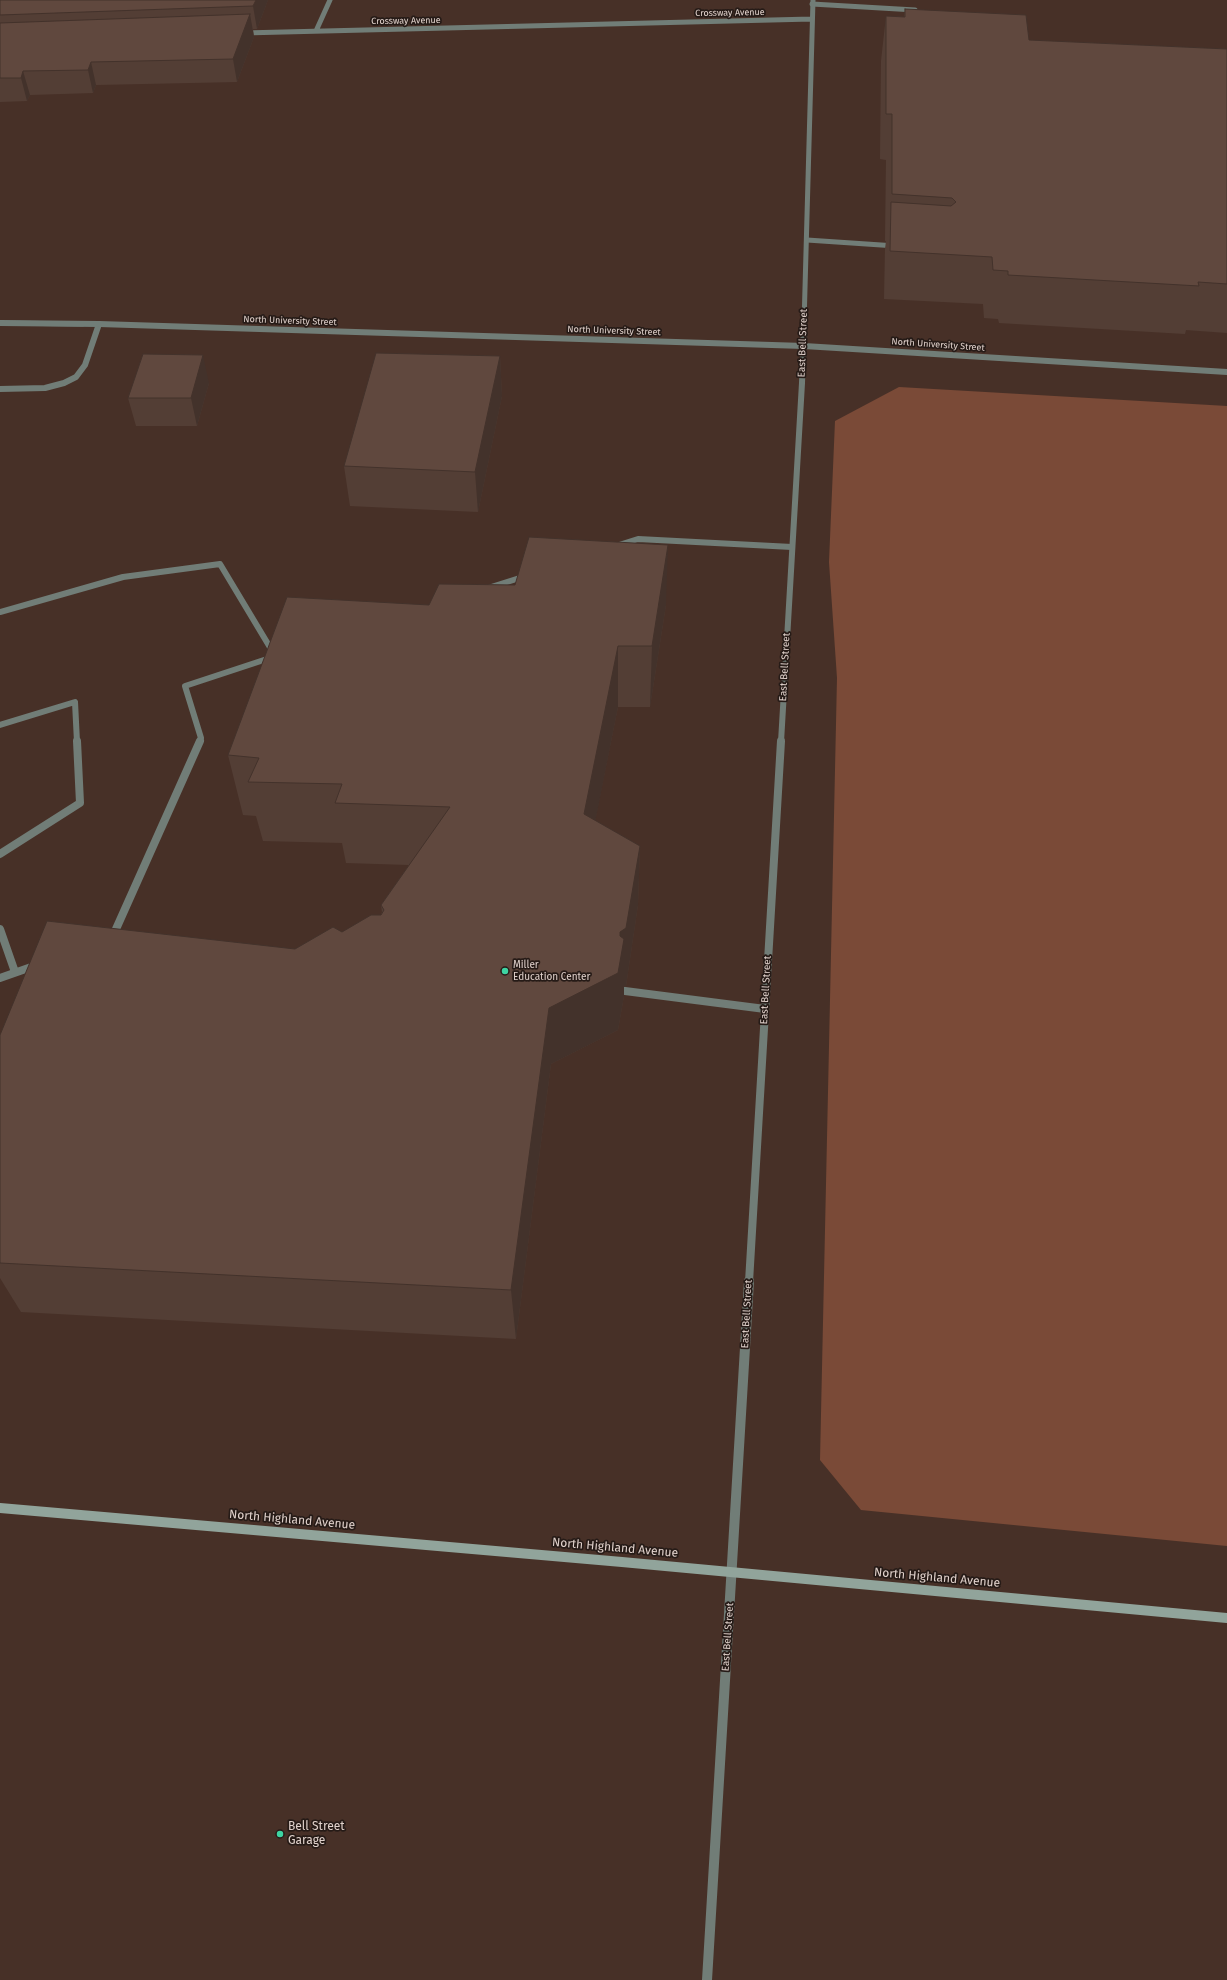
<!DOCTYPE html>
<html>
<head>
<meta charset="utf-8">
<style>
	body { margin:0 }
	canvas { display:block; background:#473027 }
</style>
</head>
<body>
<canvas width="1227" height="1980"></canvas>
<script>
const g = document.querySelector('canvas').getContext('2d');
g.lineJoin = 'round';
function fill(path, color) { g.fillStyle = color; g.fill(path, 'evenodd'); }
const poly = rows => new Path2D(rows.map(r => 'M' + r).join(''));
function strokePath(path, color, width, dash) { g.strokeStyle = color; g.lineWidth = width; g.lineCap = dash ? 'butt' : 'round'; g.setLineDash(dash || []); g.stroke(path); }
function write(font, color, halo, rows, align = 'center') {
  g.font = font + ' "Fira Sans",sans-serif'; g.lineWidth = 3.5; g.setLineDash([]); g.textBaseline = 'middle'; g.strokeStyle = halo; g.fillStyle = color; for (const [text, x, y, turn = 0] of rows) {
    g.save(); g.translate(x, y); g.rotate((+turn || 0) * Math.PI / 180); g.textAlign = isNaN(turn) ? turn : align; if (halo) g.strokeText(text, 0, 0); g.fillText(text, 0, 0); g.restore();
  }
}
fill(poly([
	[899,387,1227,406,1227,1546,861,1510,820,1460,837,678,829,562,835,421]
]), '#7a4a37');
strokePath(poly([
	[812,4,915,10],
	[807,240,896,246]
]), '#717d77', 5);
strokePath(poly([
	[0,389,45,388,64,383,76,377,85,365,99,324],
	[619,545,638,539,792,547],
	[488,588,526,576],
	[0,612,123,577,220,564,274,654],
	[0,725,75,702,77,742],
	[199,742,201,738,185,686,273,657]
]), '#717d77', 6);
strokePath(poly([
	[0,854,80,803,77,741],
	[0,929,15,972],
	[112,938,200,741],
	[0,978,37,965],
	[625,991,765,1009]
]), '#717d77', 8);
strokePath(poly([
	[316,31,330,0],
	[243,33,812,19],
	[0,323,83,324],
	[804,324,813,0]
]), '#717d77', 5);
strokePath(poly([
	[0,323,99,324,804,346,1227,372],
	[781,742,802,383,804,323]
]), '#717d77', 6);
strokePath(poly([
	[749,1282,781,741]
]), '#717d77', 8);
strokePath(poly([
	[707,1980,749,1281]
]), '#717d77', 10);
strokePath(poly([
	[0,1508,622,1562,1227,1618]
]), '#91a49b', 10);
fill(poly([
	[0,0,268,0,257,29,253,29,254,37,237,82,96,85,93,93,30,95,27,101,0,102],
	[905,9,1029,40,1227,49,1227,333,1186,330,1185,334,999,323,998,319,984,318,983,304,884,299,885,249,886,241,885,241,886,160,880,159,881,61,886,16,904,17],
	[500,356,502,396,478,512,350,506,344,466],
	[209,383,197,426,136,426,128,398],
	[429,605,666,605,650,707,618,707,595,821,640,846,638,905,626,986,624,987,624,996,618,1030,551,1064,516,1339,21,1312,0,1278,0,1035,295,949,342,932,381,915,382,912,381,905,409,865,346,863,342,843,263,841,256,816,243,815,228,755]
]), '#533e35');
fill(poly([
	[256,0,268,0,257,29,253,6],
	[250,14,254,37,237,82,233,59],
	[91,62,96,85,93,93,88,70],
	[23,71,30,95,27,101,21,78],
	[203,355,209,383,197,426,191,398],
	[500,356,502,396,478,512,475,472],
	[668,545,666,605,650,707,652,646],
	[618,646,618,707,585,873,584,814],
	[640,846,638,905,626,986,624,987,624,996,618,1030,551,1064,516,1339,511,1290,549,1008,620,932]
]), '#43322b');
const building = poly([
	[0,0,256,0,253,6,0,15,0,0],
	[905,9,1026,15,1029,40,1227,49,1227,284,1198,282,1199,286,1008,275,1008,271,993,270,992,257,890,251,891,202,951,206,956,202,952,198,892,194,892,114,886,114,886,16,905,17,905,9],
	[250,14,233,59,91,62,88,70,23,71,21,78,0,78,0,23,250,14],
	[376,353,500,356,475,472,344,466,376,353],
	[143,354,203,355,191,398,128,398,143,354],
	[529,537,668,545,652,646,618,646,584,814,640,846,626,928,620,932,620,936,624,939,618,973,549,1008,511,1290,0,1263,0,1035,47,921,295,949,333,927,342,932,371,915,381,915,384,910,381,905,450,807,335,803,342,784,248,782,259,758,228,755,287,597,429,605,439,584,515,585,529,537]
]);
fill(building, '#60483e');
strokePath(building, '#43322b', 1);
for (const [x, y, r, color] of [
	[505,971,4,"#3ed4a2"],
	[280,1834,4,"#3ed4a2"]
]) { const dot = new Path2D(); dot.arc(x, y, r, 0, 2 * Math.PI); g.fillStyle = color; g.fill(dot); strokePath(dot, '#261b17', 1.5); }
write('9px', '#e0d1cb', '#261b17', [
	["Crossway Avenue",730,13,-1],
	["Crossway Avenue",406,21,-1],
	["North University Street",290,321,2],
	["North University Street",614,331,2],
	["North University Street",938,345,4]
]);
write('10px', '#e0d1cb', '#261b17', [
	["East Bell Street",803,343,-88],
	["East Bell Street",785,667,-87],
	["East Bell Street",766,990,-87],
	["East Bell Street",747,1314,-87],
	["East Bell Street",728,1637,-86]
]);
write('10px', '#e0d1cb', '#261b17', [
	["Miller",513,965],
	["Education Center",513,977]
], 'left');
write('12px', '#e0d1cb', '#261b17', [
	["North Highland Avenue",292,1520,5],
	["North Highland Avenue",615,1548,5],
	["North Highland Avenue",937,1578,5]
]);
write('12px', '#e0d1cb', '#261b17', [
	["Bell Street",288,1827],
	["Garage",288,1841]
], 'left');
</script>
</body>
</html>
